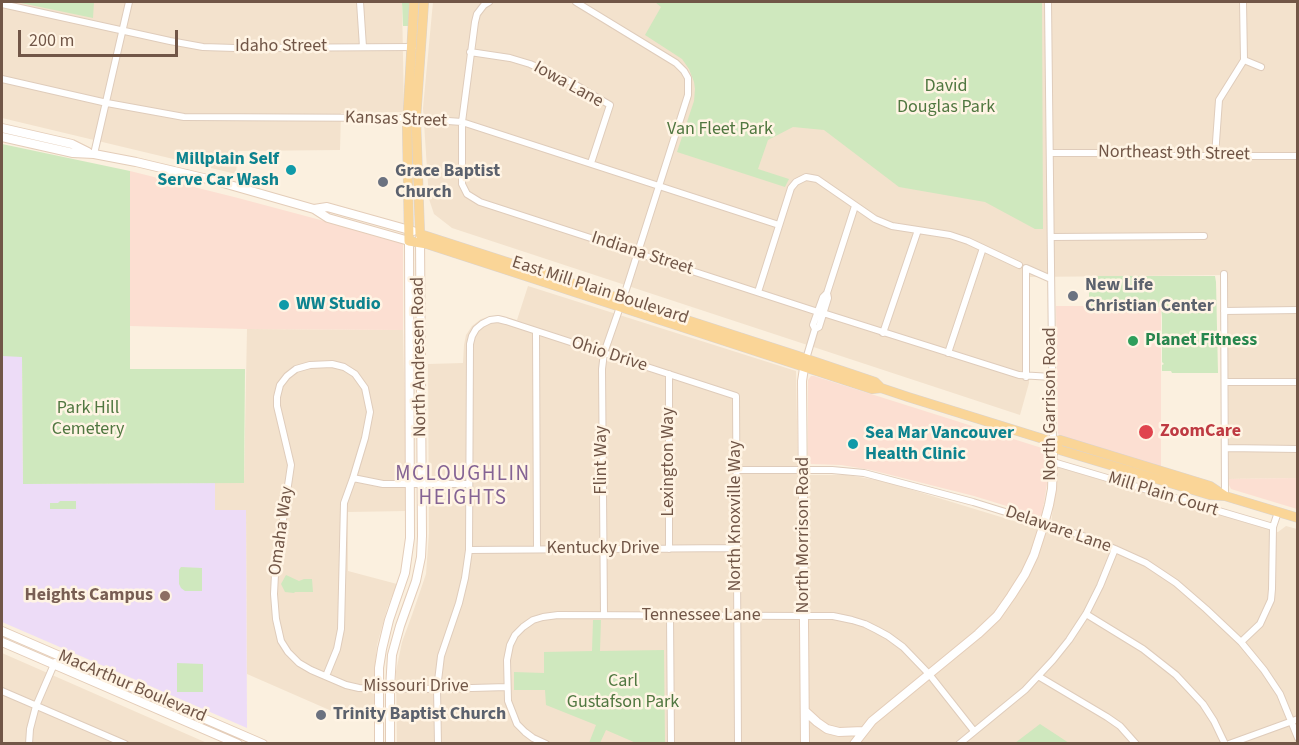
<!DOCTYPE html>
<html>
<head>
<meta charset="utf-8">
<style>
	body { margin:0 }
	#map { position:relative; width:1299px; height:745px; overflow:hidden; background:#fbf0df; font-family:"Source Sans 3",sans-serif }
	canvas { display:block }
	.frame { position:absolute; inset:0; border:3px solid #715647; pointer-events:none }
	.scale { position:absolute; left:18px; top:30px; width:160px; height:27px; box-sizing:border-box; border:3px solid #715647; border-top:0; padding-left:8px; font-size:18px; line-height:21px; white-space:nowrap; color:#715647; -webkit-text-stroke:4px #fff4e4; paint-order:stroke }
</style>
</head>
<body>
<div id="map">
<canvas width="1299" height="745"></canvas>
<div class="frame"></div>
<div class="scale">200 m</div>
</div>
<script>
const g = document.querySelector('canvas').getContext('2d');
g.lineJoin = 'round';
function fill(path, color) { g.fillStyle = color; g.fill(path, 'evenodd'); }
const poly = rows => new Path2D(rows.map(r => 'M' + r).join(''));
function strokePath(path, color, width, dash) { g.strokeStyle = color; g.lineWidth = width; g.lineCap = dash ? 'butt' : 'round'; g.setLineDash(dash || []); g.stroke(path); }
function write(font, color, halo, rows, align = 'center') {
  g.font = font + ' "Source Sans 3",sans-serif'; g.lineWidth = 5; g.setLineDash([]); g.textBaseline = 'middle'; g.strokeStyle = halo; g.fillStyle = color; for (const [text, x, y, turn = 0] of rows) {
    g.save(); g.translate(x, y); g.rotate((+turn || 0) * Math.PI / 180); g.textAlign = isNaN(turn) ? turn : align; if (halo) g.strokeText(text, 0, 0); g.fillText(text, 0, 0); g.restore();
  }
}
fill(poly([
	[2,2,402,2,404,112,341,113,340,150,238,151,236,174,2,118],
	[433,2,1297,2,1297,478,1229,479,1227,275,1030,277,1029,383,1020,415,452,228,434,214,429,199,423,108],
	[528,286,796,371,798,475,847,475,883,481,1050,532,1058,467,1278,532,1286,526,1297,529,1297,743,397,744,396,671,402,642,412,615,426,574,429,533,428,364,463,363,464,345,466,335,472,326,481,319,491,316,502,316,517,320],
	[247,329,403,330,407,511,348,512,348,571,397,584,387,609,377,645,375,667,375,720,350,719,247,674,246,510,215,510,215,483,244,483],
	[2,653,207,743,2,743]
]), '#f3e2cd');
fill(poly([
	[130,171,238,198,403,242,403,330,247,329,130,326],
	[1056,306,1161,306,1161,467,1059,436,1058,433],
	[811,376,814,376,1045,449,1048,453,1047,484,1042,515,1039,516,974,496,871,470,841,465,811,464,808,460,808,380],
	[1297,478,1297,509,1231,489,1229,485,1229,479]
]), '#fcdfd2');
fill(poly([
	[2,356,22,356,23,484,215,483,215,510,246,510,247,728,2,622]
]), '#eddcf7');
fill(poly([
	[16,2,94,2,93,18],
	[402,2,411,2,409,26,403,26],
	[655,2,1042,2,1043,229,1035,229,985,202,899,187,824,130,793,127,768,140,758,169,789,179,785,187,677,152,694,101,695,89,694,82,689,69,682,59,645,35,661,7],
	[2,144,130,171,130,369,245,369,244,483,23,484,22,357,2,356],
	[1089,276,1215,276,1216,282,1218,373,1172,373,1171,371,1162,371,1162,365,1164,364,1162,362,1162,317,1161,307,1089,306],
	[60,501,76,501,76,509,50,509,50,503,58,503],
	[181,567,202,568,202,591,185,591,181,588,179,584,179,570],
	[286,575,299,581,304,579,312,579,313,592,295,592,294,593,285,592,281,584],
	[593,620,601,620,600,651,664,650,665,743,636,743,606,730,600,743,589,743,596,725,546,705,545,690,514,690,514,672,544,673,544,652,592,651],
	[177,663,203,664,203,692,177,692],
	[1040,724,1069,743,1015,743]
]), '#cfe8be');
const street = poly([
	[360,2,363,47],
	[489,2,484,5,477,14,475,22,462,122,462,184,467,194,480,202,818,312],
	[576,2,676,63,684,71,688,78,688,95,623,299],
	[1048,2,1053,442],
	[2,4,170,41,203,47,235,48,413,47],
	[470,52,510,58,530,64,569,81,610,105,591,163],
	[1244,60,1261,67],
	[2,79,107,103,184,117,407,118,462,122,779,225],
	[1050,153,1121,153,1162,156,1298,156],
	[94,154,129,2],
	[1215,156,1219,100,1244,60,1243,2],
	[1051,237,1204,236],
	[1224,274,1225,496],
	[758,292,791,188,796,182,806,177,817,179,875,219,892,226,950,235,968,241,1019,265],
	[1224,311,1298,310],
	[823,313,1019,375,1052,377],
	[815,329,813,325,823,297,827,293,855,206],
	[536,331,537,549],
	[883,333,918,230],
	[948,353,983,248],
	[806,359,815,329,819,327,828,298,827,293],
	[669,374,669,549],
	[1026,377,1026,268,1051,279],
	[1226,382,1298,382],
	[1226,448,1298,449],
	[1053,462,1273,527],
	[736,470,832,470,864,473,973,502,1083,536,1115,549,1146,563,1176,583,1206,609,1241,642,1264,670,1280,694,1298,738],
	[353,478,383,484,469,484],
	[469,550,736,548],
	[1086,614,1143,649,1176,675,1203,704,1214,721,1225,744],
	[604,615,602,369,604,353,620,307],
	[670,616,671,744],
	[1241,642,1260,624,1271,600,1272,589,1273,527,1278,512],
	[326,676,337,649,341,629,344,503,353,478,365,438,370,412,365,388,355,374,344,367,332,364,310,365,296,369,287,376,280,385,277,397,277,406,291,465,275,574,274,594,276,619,281,641,288,652,299,663,311,670,346,685,359,688,437,689,507,687],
	[1038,676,1107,717,1120,726,1136,744],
	[2,691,125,744],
	[29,744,30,729,36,706,55,662],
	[438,744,437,689,441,656,459,603,465,578,469,550,470,344,472,336,476,329,482,324,490,320,498,319,506,321,736,396,738,744],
	[546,744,533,738,525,732,517,724,508,701,507,660,510,645,515,635,523,627,533,620,543,617,558,615,804,616,833,616,852,620,865,624,877,630,888,636,903,647,929,674,974,731],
	[959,744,1025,690,1053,660,1069,640,1086,614,1100,586,1115,549],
	[1229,744,1298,719]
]);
const secondary = poly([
	[2,128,72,144,88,152],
	[2,137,73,153,94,154,136,162,216,181,314,209,328,218,409,241,410,538,405,573,389,620,382,649,379,668,379,744],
	[314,209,327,207,413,231],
	[805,362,802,381,805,744],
	[2,631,263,744],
	[2,642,238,744],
	[805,711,817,722,827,729,839,732,863,731],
	[390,744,390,689,392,655,400,626,416,581,421,557,422,536,420,238],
	[854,744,872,721,978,634,997,616,1011,596,1025,574,1034,555,1044,524,1049,505,1052,489,1053,462,1053,442]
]);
const primary = poly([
	[414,2,407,127,409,241,427,244,504,269,872,389,881,388],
	[424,2,416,119,420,234,795,355,875,382,881,388,908,397,1053,442,1060,440,1210,486,1225,496],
	[1053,442,1060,450,1210,495,1225,496,1298,518]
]);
strokePath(street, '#dfccbb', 8);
strokePath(secondary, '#e4cdb9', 10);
strokePath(primary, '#dad3cf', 10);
strokePath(street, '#fff', 6);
strokePath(secondary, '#fff', 8);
strokePath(primary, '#fad597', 9);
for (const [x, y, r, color] of [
	[291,170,6,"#0f9aa8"],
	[383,182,6,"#6b7280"],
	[1073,296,6,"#6b7280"],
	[284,305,6,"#0f9aa8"],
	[1133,341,6,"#2e9e5b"],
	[1146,432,8,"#e0444e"],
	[853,444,6,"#0f9aa8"],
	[165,596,6,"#8d6e63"],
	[321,715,6,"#6b7280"]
]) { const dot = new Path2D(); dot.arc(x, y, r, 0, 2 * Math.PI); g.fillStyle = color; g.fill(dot); strokePath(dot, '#fff4e4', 2); }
write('18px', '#715647', '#fff4e4', [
	["Idaho Street",281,47],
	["Iowa Lane",568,85,29],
	["Kansas Street",396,120,2],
	["Northeast 9th Street",1174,154,1],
	["Indiana Street",642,254,18],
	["East Mill Plain Boulevard",600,291,18],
	["Ohio Drive",609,355,18],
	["North Andresen Road",420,357,-91],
	["North Garrison Road",1051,404,-90],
	["Flint Way",602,460,-90],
	["Lexington Way",669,462,-90],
	["Mill Plain Court",1163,495,17],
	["North Knoxville Way",736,516,-90],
	["Delaware Lane",1058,530,19],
	["Omaha Way",282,531,-82],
	["North Morrison Road",804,535,-90],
	["Kentucky Drive",603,549],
	["Tennessee Lane",701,616],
	["MacArthur Boulevard",132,687,23],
	["Missouri Drive",416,687]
]);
write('18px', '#507740', '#fff4e4', [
	["David",946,87],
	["Douglas Park",946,108],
	["Van Fleet Park",720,130],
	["Park Hill",88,409],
	["Cemetery",88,430],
	["Carl",623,682],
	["Gustafson Park",623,703]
]);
write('bold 18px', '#0d838f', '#fff4e4', [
	["Millplain Self",279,160,"right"],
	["Serve Car Wash",279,181,"right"],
	["WW Studio",296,305],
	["Sea Mar Vancouver",865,434],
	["Health Clinic",865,455]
], 'left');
write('bold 18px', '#5b616d', '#fff4e4', [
	["Grace Baptist",395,172],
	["Church",395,193],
	["New Life",1085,286],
	["Christian Center",1085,307],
	["Trinity Baptist Church",333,715]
], 'left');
write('bold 18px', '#27864d', '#fff4e4', [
	["Planet Fitness",1145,341]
], 'left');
write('bold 18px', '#be3a42', '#fff4e4', [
	["ZoomCare",1160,432]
], 'left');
write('bold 18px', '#785e54', '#fff4e4', [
	["Heights Campus",153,596]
], 'right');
g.letterSpacing = '1.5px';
write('21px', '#846394', '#fff4e4', [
	["MCLOUGHLIN",463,475],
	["HEIGHTS",463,499]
]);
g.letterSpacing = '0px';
</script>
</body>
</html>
